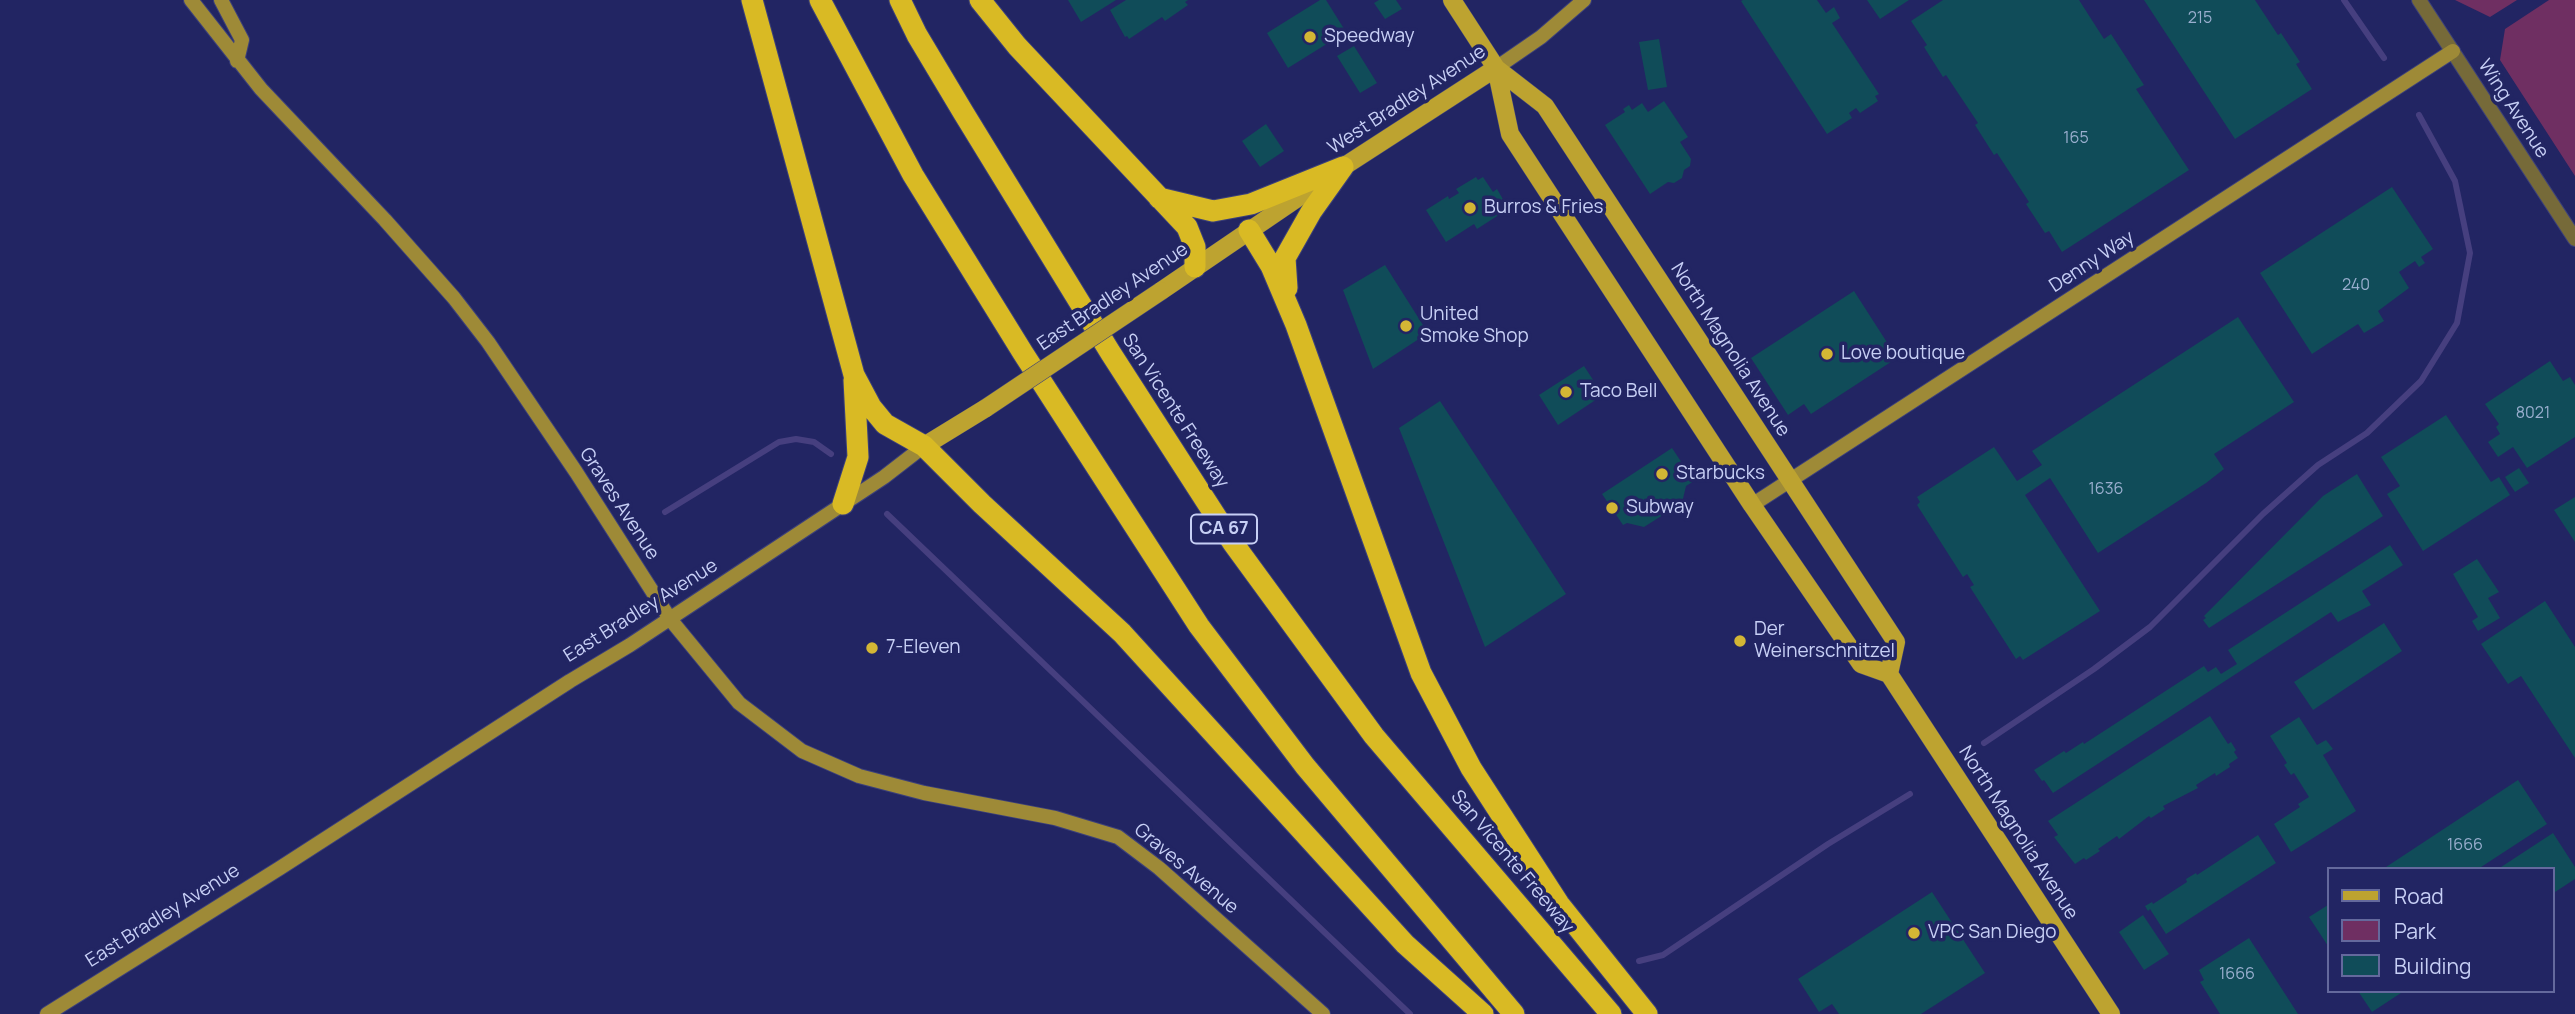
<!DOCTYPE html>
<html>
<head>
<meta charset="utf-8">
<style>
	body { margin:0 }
	#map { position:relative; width:2575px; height:1014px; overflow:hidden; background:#222563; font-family:Manrope,sans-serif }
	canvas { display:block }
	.legend { position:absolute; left:2327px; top:867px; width:228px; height:126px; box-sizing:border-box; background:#222563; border:2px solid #64699d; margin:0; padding:9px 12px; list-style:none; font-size:21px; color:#c7cff5 }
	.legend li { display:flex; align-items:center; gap:14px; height:35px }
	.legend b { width:35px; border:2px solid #64699d }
</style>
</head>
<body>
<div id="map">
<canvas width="2575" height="1014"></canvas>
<ul class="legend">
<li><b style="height:9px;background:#bda330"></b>Road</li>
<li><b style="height:19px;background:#6f2f62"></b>Park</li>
<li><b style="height:19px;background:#104c59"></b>Building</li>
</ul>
</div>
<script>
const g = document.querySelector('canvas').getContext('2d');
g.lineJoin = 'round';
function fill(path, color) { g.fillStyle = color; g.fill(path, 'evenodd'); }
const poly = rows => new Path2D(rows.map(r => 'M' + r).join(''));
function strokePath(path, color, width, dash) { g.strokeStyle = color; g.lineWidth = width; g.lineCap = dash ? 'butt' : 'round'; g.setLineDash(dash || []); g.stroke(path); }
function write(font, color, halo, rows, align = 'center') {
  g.font = font + ' Manrope,sans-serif'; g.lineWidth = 7; g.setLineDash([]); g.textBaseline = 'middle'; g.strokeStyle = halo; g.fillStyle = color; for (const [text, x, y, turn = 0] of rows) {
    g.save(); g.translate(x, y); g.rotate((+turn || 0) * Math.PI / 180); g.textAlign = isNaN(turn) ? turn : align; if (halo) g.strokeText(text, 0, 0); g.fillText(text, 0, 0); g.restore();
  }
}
fill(poly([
	[2455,0,2517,0,2490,17],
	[2549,0,2575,0,2575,176,2500,60,2505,29]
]), '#6f2f62');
strokePath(poly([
	[2344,0,2384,58],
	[665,512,779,442,796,439,814,442,831,454],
	[887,514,1410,1014],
	[1984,743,2094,669,2150,627,2263,514,2318,465,2367,433,2421,381,2457,323,2470,253,2455,181,2419,115],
	[1639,961,1663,955,1828,844,1910,794]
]), '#463f7f', 6);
fill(poly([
	[1068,0,1116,0,1081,22],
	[1126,0,1188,0,1185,2,1188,5,1165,21,1162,17,1129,39,1127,36,1125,37,1110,10],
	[1320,0,1326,0,1346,32,1288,68,1267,33],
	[1379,0,1396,0,1402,9,1385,19,1374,3],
	[1743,0,1817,0,1826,13,1834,7,1840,18,1832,23,1879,94,1875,96,1878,101,1860,113,1856,108,1849,113,1852,118,1827,134,1741,1],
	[1867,0,1909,0,1880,19],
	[1943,0,2079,0,2104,39,2111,34,2144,85,2136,89,2189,170,2062,252,2049,231,2045,233,2026,204,2029,202,1997,153,1994,155,1975,125,1978,123,1946,75,1943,77,1924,47,1927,45,1911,21],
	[2144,0,2255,0,2278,35,2281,33,2300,62,2296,64,2312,89,2235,139],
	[1659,39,1667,87,1648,90,1639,42],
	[1354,46,1377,83,1360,93,1337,56],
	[1664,101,1688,137,1680,142,1691,159,1690,166,1684,170,1682,178,1674,183,1668,182,1650,194,1605,125,1625,112,1623,109,1629,105,1632,110,1642,103,1648,112],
	[1266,124,1284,151,1260,167,1242,141],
	[1476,177,1478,180,1483,177,1493,192,1497,189,1504,201,1500,204,1505,211,1477,229,1474,224,1446,242,1426,210,1448,196,1449,199,1459,193,1456,189],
	[2392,187,2433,249,2421,257,2425,263,2419,267,2415,261,2399,272,2409,288,2378,311,2384,321,2364,333,2358,324,2312,354,2260,273],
	[1385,265,1428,333,1373,369,1343,290],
	[1854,291,1897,358,1811,414,1804,404,1788,415,1751,358],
	[2238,317,2294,402,2214,454,2224,469,2206,483,2098,553,2050,478,2025,495,2100,611,2023,660,2020,656,2016,659,1970,587,1974,585,1967,574,1963,577,1917,505,1920,502,1917,497,1994,447,2017,481,2042,465,2032,451],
	[2550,361,2563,381,2570,377,2575,385,2575,437,2527,468,2513,447,2498,457,2488,442,2500,434,2496,427,2499,424,2485,404],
	[1584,366,1603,395,1558,425,1539,395],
	[1440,401,1566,594,1485,647,1399,428],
	[2446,415,2491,482,2499,477,2510,495,2423,551,2387,494,2400,486,2381,457],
	[1672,448,1694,481,1686,486,1682,503,1644,527,1627,523,1623,525,1602,494],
	[2519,468,2529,483,2515,492,2505,477],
	[2357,474,2383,516,2209,628,2203,620,2206,618,2204,616,2323,496],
	[2575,497,2575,542,2554,510],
	[2390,545,2403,565,2362,591,2371,605,2338,622,2331,612,2053,793,2044,780,2042,781,2034,770,2064,751,2066,753,2083,742,2084,744,2204,666,2208,672,2216,667,2221,674,2237,664,2228,650],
	[2477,559,2499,592,2488,598,2500,618,2478,631,2472,621,2478,617,2453,574],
	[2545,601,2575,647,2575,758,2521,676,2508,684,2481,644],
	[2384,623,2402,651,2313,710,2294,682],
	[2210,716,2228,744,2231,742,2236,750,2234,752,2238,758,2229,764,2230,767,2216,776,2215,773,2196,785,2198,788,2163,806,2165,809,2151,818,2149,816,2119,839,2117,836,2098,849,2100,851,2086,860,2084,858,2075,864,2054,837,2058,835,2048,821],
	[2299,717,2317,745,2326,740,2333,749,2323,755,2356,811,2291,852,2274,824,2300,807,2298,804,2309,797,2294,773,2291,775,2284,765,2287,763,2270,736],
	[2518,780,2547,824,2478,869,2383,869],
	[2553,833,2575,867,2575,879,2552,894,2552,869,2498,869],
	[2258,835,2276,863,2166,934,2150,909,2148,911,2145,906,2152,902,2153,904,2187,882,2186,879,2196,873,2197,875],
	[1932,892,1985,973,1921,1014,1839,1014,1832,1004,1819,1012,1798,979],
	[2328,905,2328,946,2309,917],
	[2143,915,2169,954,2144,970,2119,932],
	[2249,938,2298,1014,2220,1014,2200,982,2204,980,2199,970],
	[2358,991,2404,991,2372,1012]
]), '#104c59');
const street = poly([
	[2419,0,2575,239]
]);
const secondary = poly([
	[191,0,261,89,385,220,454,298,488,342,576,472,670,619,739,703,802,751,859,776,924,793,1055,818,1118,837,1159,868,1323,1014],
	[221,0,242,40,237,61],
	[1496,68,1541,37,1584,0],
	[1752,505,2453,51],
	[47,1014,280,868,570,681,630,645,884,477,924,446]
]);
const primary = poly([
	[1452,0,1496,68,1545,106,1896,642,1889,674],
	[1496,68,1510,134,1752,505,1861,664,1889,674,2111,1014],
	[1161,291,1343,167,1496,68],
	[924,446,986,408]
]);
const highway = poly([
	[752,0,854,375,871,407,885,424,924,446,982,504,1122,633,1405,944,1483,1014],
	[820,0,913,175,1023,353,1199,626,1305,766,1514,1014],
	[900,0,917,35,963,112,1110,352,1233,543,1374,736,1611,1014],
	[980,0,1017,46,1187,227,1195,247,1195,267],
	[1159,198,1213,211,1251,204,1343,167],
	[1249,230,1271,266,1296,325,1421,673,1471,768,1559,904,1647,1014],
	[1287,288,1285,258,1311,212,1343,167],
	[843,504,858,457,854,380]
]);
strokePath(street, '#3c407a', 16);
strokePath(secondary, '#3c407a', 16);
strokePath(primary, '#3c407a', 19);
strokePath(highway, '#3c407a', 23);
strokePath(street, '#766a39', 14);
strokePath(secondary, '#9e8a37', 14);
strokePath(primary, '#bda330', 18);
strokePath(highway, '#d9ba24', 21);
const primaryBridge = poly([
	[986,408,1161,291]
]);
strokePath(primaryBridge, '#3c407a', 19, []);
strokePath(primaryBridge, '#bda330', 18);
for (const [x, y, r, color] of [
	[1310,37,7,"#d3b635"],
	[1470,208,7,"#d3b635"],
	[1406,326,7,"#d3b635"],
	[1827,354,7,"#d3b635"],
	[1566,392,7,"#d3b635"],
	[1662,474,7,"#d3b635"],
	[1612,508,7,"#d3b635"],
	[1740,641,7,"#d3b635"],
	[872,648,7,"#d3b635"],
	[1914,933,7,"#d3b635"]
]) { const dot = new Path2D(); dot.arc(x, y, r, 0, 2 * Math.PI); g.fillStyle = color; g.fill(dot); strokePath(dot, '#222563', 2.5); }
write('16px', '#99aece', null, [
	["215",2200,19],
	["165",2076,139],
	["240",2356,286],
	["8021",2533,414],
	["1636",2106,490],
	["1666",2465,846],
	["1666",2237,975]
]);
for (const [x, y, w] of [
	[1224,529,66]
]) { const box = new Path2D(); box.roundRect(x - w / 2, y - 14.5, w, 29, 5); g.fillStyle = '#222563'; g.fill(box); strokePath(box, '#c7cff5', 2); }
write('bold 18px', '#c7cff5', null, [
	["CA 67",1224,529]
]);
write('19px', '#c7cff5', '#222563', [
	["Speedway",1324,37],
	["Burros & Fries",1484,208],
	["United",1420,315],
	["Smoke Shop",1420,337],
	["Love boutique",1841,354],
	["Taco Bell",1580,392],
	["Starbucks",1676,474],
	["Subway",1626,508],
	["Der",1754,630],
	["Weinerschnitzel",1754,652],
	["7-Eleven",886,648],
	["VPC San Diego",1928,933]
], 'left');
write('19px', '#c7cff5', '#222563', [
	["West Bradley Avenue",1407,100,-33],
	["Wing Avenue",2513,109,57],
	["Denny Way",2092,262,-33],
	["East Bradley Avenue",1113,297,-34],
	["North Magnolia Avenue",1730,350,57],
	["San Vicente Freeway",1175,411,57],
	["Graves Avenue",619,504,57],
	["East Bradley Avenue",641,611,-32],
	["North Magnolia Avenue",2018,833,57],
	["San Vicente Freeway",1512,862,50],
	["Graves Avenue",1186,869,40],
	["East Bradley Avenue",163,916,-32]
]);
</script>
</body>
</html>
